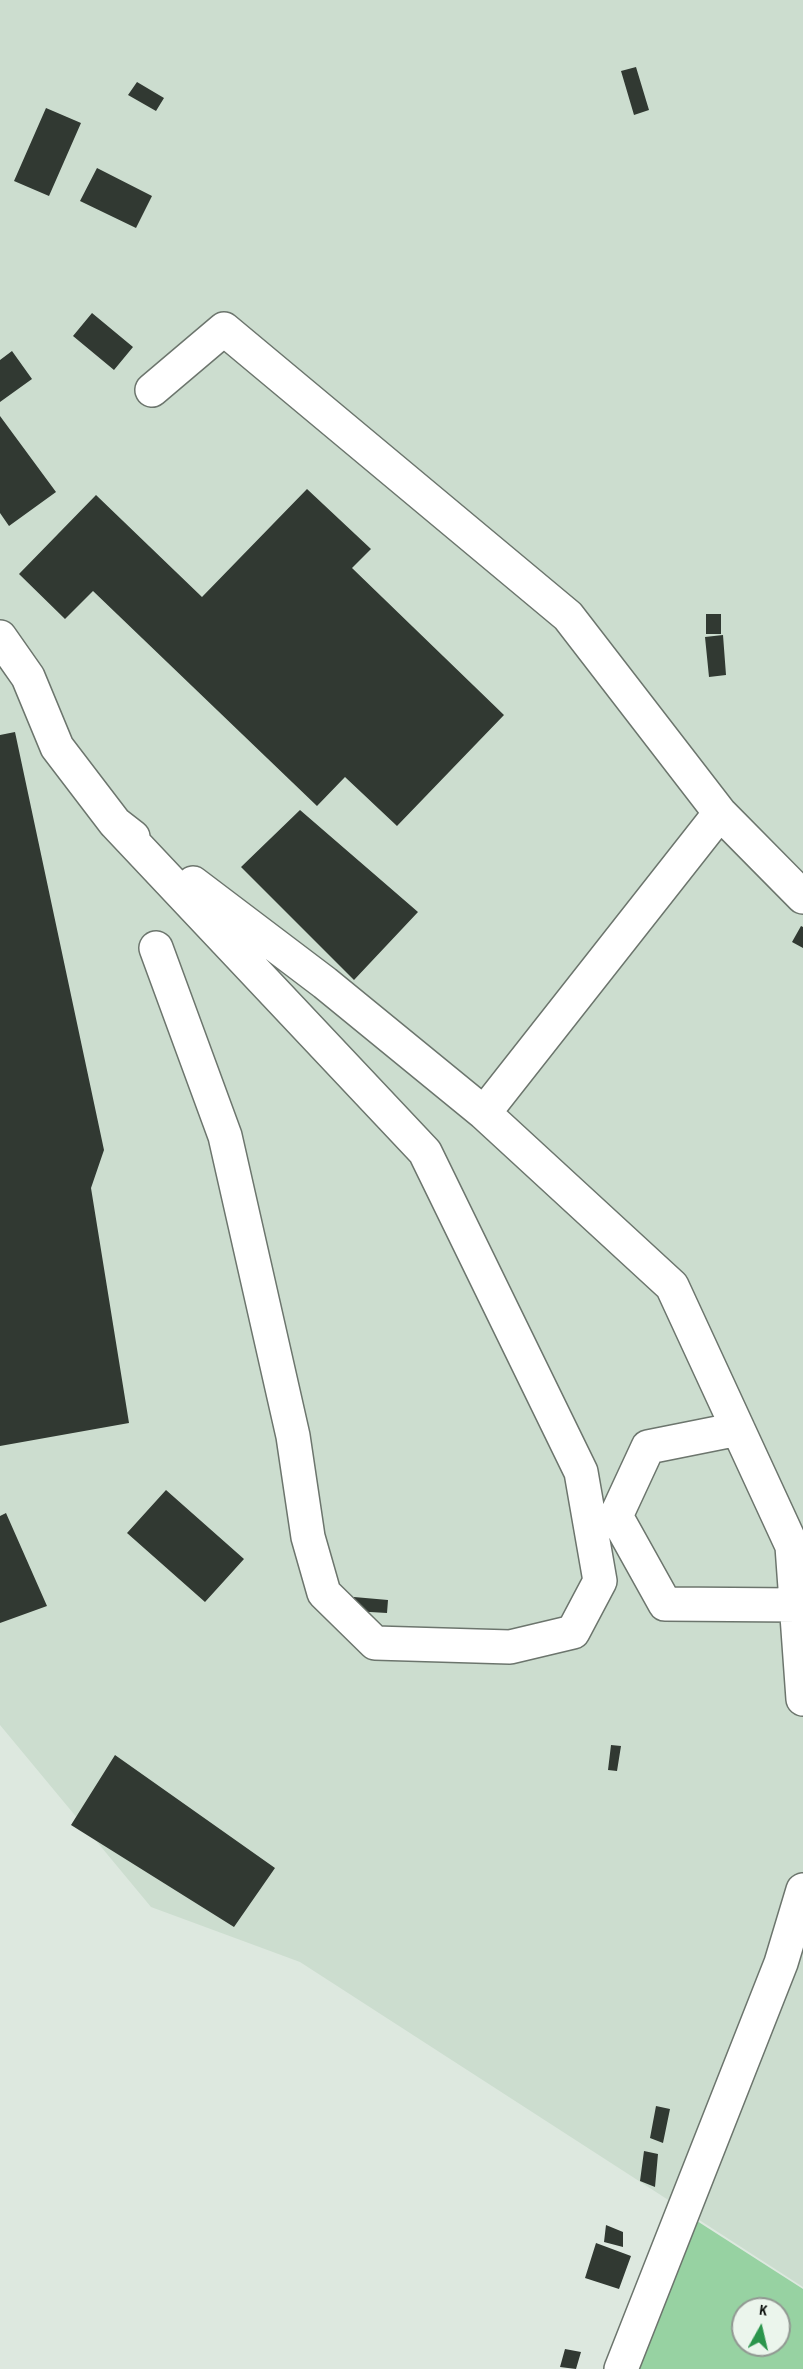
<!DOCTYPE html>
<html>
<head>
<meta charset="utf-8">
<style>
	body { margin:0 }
	#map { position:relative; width:803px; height:2369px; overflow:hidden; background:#dde8df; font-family:"Sofia Sans Condensed",sans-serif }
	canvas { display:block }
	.north { position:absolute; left:731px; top:2297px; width:60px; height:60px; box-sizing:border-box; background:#ebf5ec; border:2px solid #919892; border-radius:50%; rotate:8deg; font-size:16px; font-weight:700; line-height:24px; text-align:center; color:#090d0a }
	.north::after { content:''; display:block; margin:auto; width:21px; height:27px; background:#2b954c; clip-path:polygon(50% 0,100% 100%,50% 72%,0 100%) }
</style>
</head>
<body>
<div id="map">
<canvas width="803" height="2369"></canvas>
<div class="north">K</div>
</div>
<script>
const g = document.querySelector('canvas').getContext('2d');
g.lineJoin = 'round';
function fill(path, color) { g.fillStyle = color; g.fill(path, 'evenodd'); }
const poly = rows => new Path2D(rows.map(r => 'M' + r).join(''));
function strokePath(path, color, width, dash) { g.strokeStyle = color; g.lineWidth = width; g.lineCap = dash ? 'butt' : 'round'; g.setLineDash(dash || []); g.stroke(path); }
fill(poly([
	[0,0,803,0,803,2287,300,1962,151,1907,0,1725]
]), '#ccddcf');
fill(poly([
	[683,2212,803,2289,803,2369,613,2369],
	[743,2309,779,2309,779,2345,743,2345]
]), '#97d2a2');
fill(poly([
	[636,67,649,110,634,115,621,71],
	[137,82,164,98,156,111,128,95],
	[46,108,81,123,49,196,14,181],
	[97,168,152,196,136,228,80,201],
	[92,313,133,347,114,370,73,336],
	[12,351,32,379,0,402,0,360],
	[0,416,56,492,9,526,0,513],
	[307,489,371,549,352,568,504,715,397,826,345,777,317,806,93,591,65,619,19,574,96,495,202,597],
	[706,614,721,614,721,634,706,634],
	[723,635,726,675,709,677,705,637],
	[15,732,104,1150,91,1188,129,1423,0,1446,0,735],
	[300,810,418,912,354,980,241,867],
	[801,926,803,927,803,948,792,942],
	[166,1490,244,1559,205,1602,127,1533],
	[6,1513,47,1606,0,1623,0,1516],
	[354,1597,388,1600,387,1613,353,1611],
	[611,1745,621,1746,617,1771,608,1770],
	[115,1755,275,1868,234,1927,71,1825],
	[656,2106,670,2109,663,2143,650,2138],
	[644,2151,658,2154,655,2187,640,2181],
	[606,2225,623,2232,623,2247,604,2242],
	[596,2243,631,2256,619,2289,585,2278],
	[565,2349,581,2352,576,2369,560,2367]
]), '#313932');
const minor = poly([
	[152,390,224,329,568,616,720,813,484,1113],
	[0,637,28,677,57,747,115,823,133,837],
	[720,813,803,897],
	[115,823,425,1152,581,1472,600,1581,573,1632,510,1647,375,1643,324,1593,308,1537,293,1436,225,1136,156,948],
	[193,883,325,983,484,1113,672,1286,792,1546,803,1699],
	[738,1429,648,1447,616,1516,665,1604,797,1605],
	[621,2369,781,1963,803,1890]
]);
strokePath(minor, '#6c756d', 36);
strokePath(minor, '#fff', 33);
</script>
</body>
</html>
